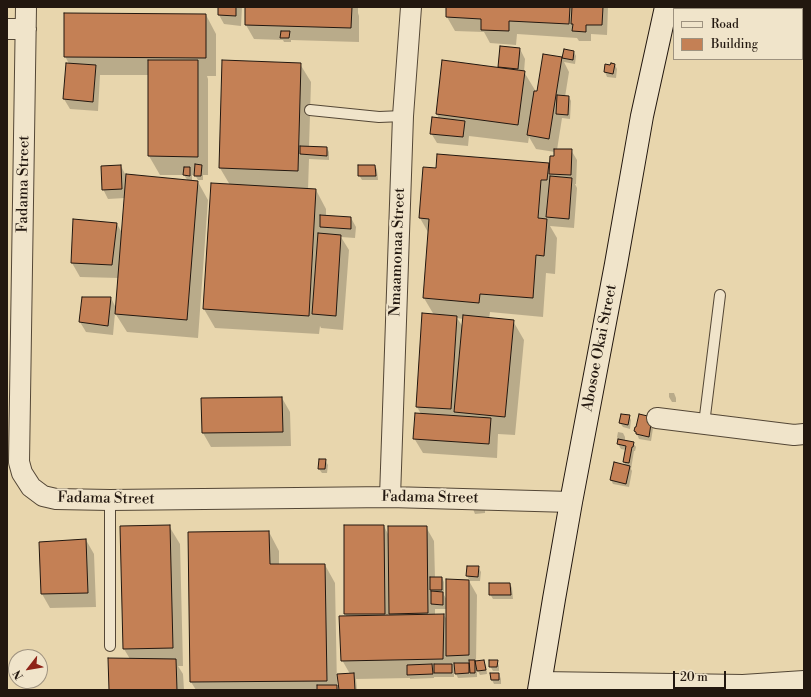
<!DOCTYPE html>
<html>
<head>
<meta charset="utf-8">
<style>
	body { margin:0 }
	#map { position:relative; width:811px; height:697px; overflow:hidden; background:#e8d6ad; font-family:"Libre Bodoni",serif }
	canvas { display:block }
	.frame { position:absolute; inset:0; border:8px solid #22170f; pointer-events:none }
	.legend { position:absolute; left:673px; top:8px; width:130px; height:52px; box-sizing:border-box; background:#f0e4ca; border:1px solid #9e927f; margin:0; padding:5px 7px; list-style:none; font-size:12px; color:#22170f }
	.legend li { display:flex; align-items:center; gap:8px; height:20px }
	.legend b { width:20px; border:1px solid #9e927f }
	.north { position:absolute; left:8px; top:649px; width:40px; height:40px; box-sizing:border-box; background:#f0e4ca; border:1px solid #9e927f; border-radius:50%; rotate:239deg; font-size:11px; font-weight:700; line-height:16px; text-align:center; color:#22170f }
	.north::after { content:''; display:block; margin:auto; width:14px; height:18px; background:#8f2418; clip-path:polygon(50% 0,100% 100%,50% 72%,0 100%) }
	.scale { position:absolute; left:673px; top:671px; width:53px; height:18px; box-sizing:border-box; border:2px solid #22170f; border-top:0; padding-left:5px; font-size:12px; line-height:14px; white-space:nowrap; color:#22170f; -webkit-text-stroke:3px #f0e4ca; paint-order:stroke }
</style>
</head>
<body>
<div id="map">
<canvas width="811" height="697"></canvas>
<div class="frame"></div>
<ul class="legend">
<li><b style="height:5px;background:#f0e4ca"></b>Road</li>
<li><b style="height:11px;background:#c48055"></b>Building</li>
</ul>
<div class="north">N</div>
<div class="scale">20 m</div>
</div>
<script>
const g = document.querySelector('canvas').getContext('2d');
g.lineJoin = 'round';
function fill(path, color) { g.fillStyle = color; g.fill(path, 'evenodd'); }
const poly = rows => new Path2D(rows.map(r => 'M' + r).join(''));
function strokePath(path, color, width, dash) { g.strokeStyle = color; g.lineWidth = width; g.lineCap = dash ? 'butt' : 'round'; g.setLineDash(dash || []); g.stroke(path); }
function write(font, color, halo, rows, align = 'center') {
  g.font = font + ' "Libre Bodoni",serif'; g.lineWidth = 4; g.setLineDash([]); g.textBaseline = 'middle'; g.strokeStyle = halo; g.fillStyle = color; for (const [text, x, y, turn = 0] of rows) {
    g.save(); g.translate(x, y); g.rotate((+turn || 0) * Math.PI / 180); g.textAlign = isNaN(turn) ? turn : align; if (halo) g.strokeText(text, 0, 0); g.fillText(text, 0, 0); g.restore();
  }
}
fill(poly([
	[219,7,242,7,241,26,224,24,219,15],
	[246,7,358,7,358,13,359,16,359,42,291,40,291,42,284,42,283,40,254,39,246,25],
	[447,7,608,7,607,35,591,34,591,41,579,41,577,38,517,34,516,45,490,43,484,32,455,31,447,17],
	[756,7,765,7,764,9,755,9],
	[206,15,216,34,216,76,207,76,208,79,208,175,203,175,203,180,198,180,195,175,192,175,192,181,198,182,208,200,198,338,127,332,115,313,113,335,86,332,80,322,83,298,111,298,116,308,119,278,80,277,72,263,117,224,122,233,125,198,108,199,103,189,121,166,126,176,188,181,184,175,160,175,149,156,149,75,100,75,98,111,70,109,64,99,67,64,69,64,65,56],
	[520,49,525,59,524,72,535,90,535,92,538,92,561,58,562,60,564,50,574,52,576,56,575,64,564,62,569,72,565,97,569,97,571,101,570,119,562,118,557,150,571,150,577,160,576,184,575,184,577,188,574,228,550,226,557,238,555,274,546,273,543,317,490,312,489,319,513,321,524,340,515,435,498,434,497,458,423,453,414,438,421,414,417,407,434,315,424,298,429,234,420,218,424,168,437,169,548,164,551,169,555,157,555,152,536,149,529,137,528,143,469,136,468,146,437,143,431,133,439,119,437,114,443,61,500,69,499,67],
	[457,318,463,319,463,327],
	[223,61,300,64,311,82,309,147,327,148,329,152,329,160,309,159,308,190,316,190,326,209,326,216,351,218,356,227,355,238,341,237,349,250,343,330,321,328,320,326,319,334,215,328,204,309,230,185,220,168],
	[606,65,611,66,615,65,617,69,616,78,607,77,605,72],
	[375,166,377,170,378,180,362,180,359,175],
	[669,393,674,393,676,398,676,402,672,402,669,397],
	[282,398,290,412,291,446,211,447,203,433],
	[629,416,631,420,630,429,623,427,620,423],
	[654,422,651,441,639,439,637,434],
	[618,432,623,433,625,437,625,441,633,443,636,447,635,451,634,451,631,469,632,471,629,487,613,484,611,480,626,466,624,462,626,450,621,449,618,444,619,440,617,437],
	[325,460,328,465,327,473,322,473,319,469],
	[473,501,485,505,485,513,475,514,473,509],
	[169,526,180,544,183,666,178,666,183,674,184,690,110,690,130,659,124,649],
	[384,526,389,536,426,527,434,541,435,578,442,578,444,582,444,595,447,600,469,581,477,595,476,662,483,661,486,665,487,674,480,675,477,669,477,677,458,678,456,674,456,670,454,666,454,677,434,677,434,678,410,679,410,678,356,679,357,690,340,690,350,674,342,660,347,617,345,614],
	[435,609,447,609,447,620,444,615,435,615],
	[269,532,279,551,279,565,325,565,335,583,337,686,339,690,196,690,191,682],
	[86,540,94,554,96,607,50,608,42,594,40,543],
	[468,567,478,567,481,572,480,581,470,581,467,576],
	[510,584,512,588,513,599,493,599,490,594],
	[497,661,499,666,499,671,493,671,490,666],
	[499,674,501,679,501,684,494,684,492,680]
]), '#0003');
const building = poly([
	[218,7,236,7,236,16,218,15,218,7],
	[245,7,352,7,351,28,245,25,245,7],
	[446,7,570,7,569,24,509,21,509,31,481,30,481,19,446,17,446,7],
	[572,7,603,7,602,25,586,25,586,32,572,31,573,24,571,24,572,7],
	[64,13,206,14,206,58,64,57,64,13],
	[281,31,290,31,289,38,280,38,281,31],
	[500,46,520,48,518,69,498,67,500,46],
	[564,49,574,51,573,60,562,58,564,49],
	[543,54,562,57,549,139,527,135,534,91,537,91,543,54],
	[148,60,198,60,198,157,148,156,148,60],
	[222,60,301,63,298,171,219,168,222,60],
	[442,60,525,71,518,125,436,114,442,60],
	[66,63,96,65,93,102,63,99,66,63],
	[611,63,615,64,613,74,604,72,605,64,610,65,611,63],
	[557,95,569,96,568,115,556,114,557,95],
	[432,117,465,121,463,137,430,134,432,117],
	[300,146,327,147,327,156,300,154,300,146],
	[554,149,572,149,571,175,549,174,550,156,554,156,554,149],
	[437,154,549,163,547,180,541,180,538,218,547,219,544,256,536,255,533,298,480,294,479,303,423,298,429,219,419,218,423,167,436,168,437,154],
	[195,164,202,165,201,176,194,176,195,164],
	[121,165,122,189,102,190,101,166,121,165],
	[358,165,375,165,376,176,358,176,358,165],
	[184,167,190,167,190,176,183,175,184,167],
	[126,174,198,181,187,320,115,314,126,174],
	[550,176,572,178,569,219,546,217,550,176],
	[211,183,316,189,309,316,203,309,211,183],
	[320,215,351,217,351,229,320,227,320,215],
	[73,219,117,223,112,265,71,263,73,219],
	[318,233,341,235,336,316,312,314,318,233],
	[82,297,111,297,108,326,79,322,82,297],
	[422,313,457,316,451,409,416,407,422,313],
	[463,315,514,320,505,417,454,412,463,315],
	[282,397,283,432,202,433,201,398,282,397],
	[415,413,491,418,489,444,413,439,415,413],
	[621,414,630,415,628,425,619,423,621,414],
	[639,414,652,417,649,437,636,434,636,432,634,431,635,427,636,427,639,414],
	[618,439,634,442,633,447,632,447,629,463,623,462,626,446,617,444,618,439],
	[319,459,326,459,325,469,318,469,319,459],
	[614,462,630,466,626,484,610,480,614,462],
	[170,525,173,648,123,649,120,526,170,525],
	[344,525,384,525,385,614,344,614,344,525],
	[388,526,427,526,428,613,389,614,388,526],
	[269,531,270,564,325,564,327,681,190,682,188,532,269,531],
	[86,539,88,593,41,594,39,542,86,539],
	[467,566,479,566,478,577,466,576,467,566],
	[430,577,442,577,442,590,430,590,430,577],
	[446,579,469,580,469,655,446,656,446,579],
	[489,583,510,583,511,595,489,595,489,583],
	[431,591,443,592,443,605,431,604,431,591],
	[444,614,443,659,341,661,339,616,444,614],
	[108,658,176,659,177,690,109,690,108,658],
	[469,660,475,660,475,673,470,673,469,660],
	[484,660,486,670,477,671,475,661,484,660],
	[489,660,498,660,497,667,489,667,489,660],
	[454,663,469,663,469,673,455,674,454,663],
	[432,664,433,674,407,675,407,665,432,664],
	[434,664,452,664,452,673,434,673,434,664],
	[354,673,355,690,339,690,337,674,354,673],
	[490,673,499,673,499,680,491,680,490,673],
	[317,685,337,685,337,690,317,690,317,685]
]);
fill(building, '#c48055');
strokePath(building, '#22170f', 1);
const lane = poly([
	[310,110,379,117,403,116],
	[704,424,720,295],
	[110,646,110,500]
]);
const street = poly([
	[26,7,19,462,22,473,31,487,43,496,56,499,110,500,390,497,571,502],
	[7,29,26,29],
	[657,418,794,435,804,434],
	[390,497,403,116,411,7],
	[541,682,743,685,804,681]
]);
const secondary = poly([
	[539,690,554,599,571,502,616,264,642,116,666,7]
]);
strokePath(lane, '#544736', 12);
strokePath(street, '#544736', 22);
strokePath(secondary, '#22170f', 24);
strokePath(lane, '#f0e4ca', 10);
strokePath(street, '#f0e4ca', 20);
strokePath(secondary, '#f0e4ca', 22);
write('15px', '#22170f', '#f0e4ca', [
	["Fadama Street",24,184,-89],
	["Nmaamonaa Street",398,252,-88],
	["Abosoe Okai Street",600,348,-79],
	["Fadama Street",430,498,1],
	["Fadama Street",106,499,1]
]);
</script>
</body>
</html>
